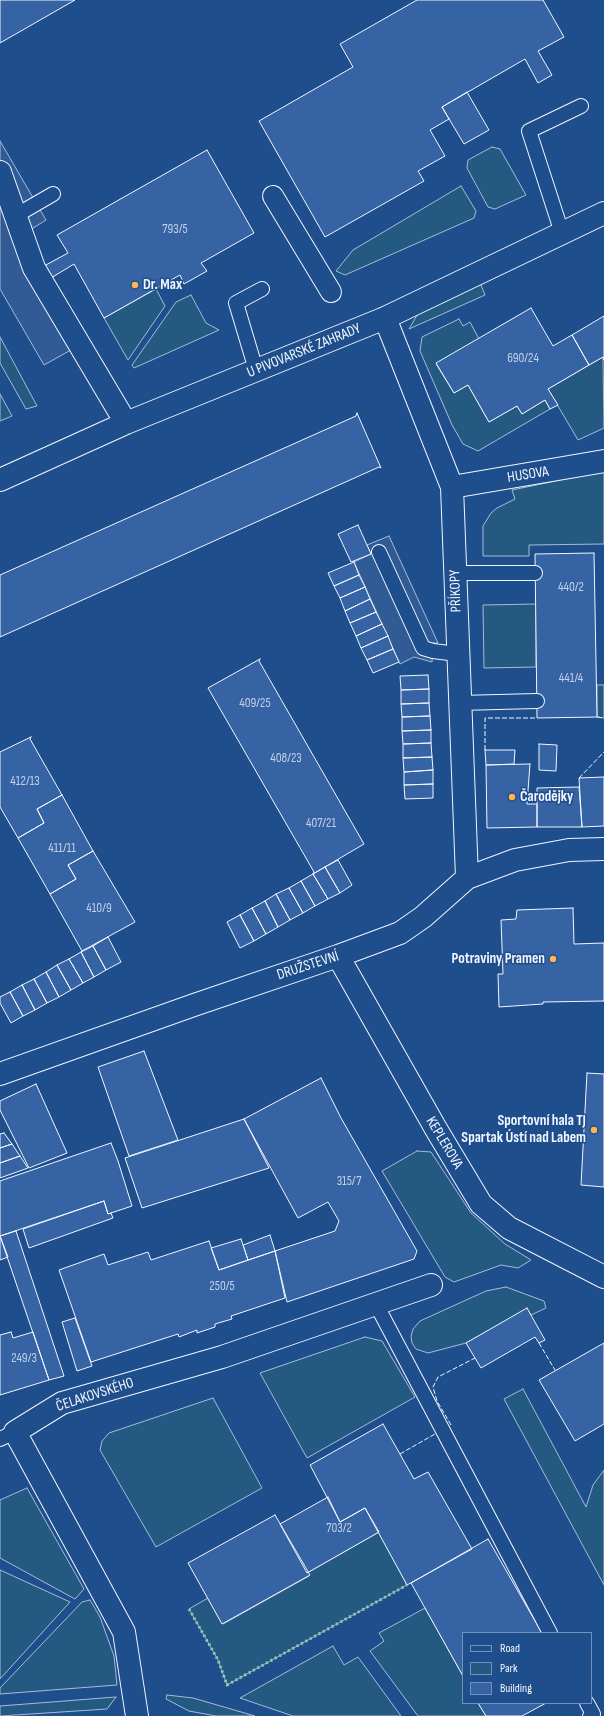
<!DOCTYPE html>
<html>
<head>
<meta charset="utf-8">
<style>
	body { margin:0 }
	#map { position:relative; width:604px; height:1716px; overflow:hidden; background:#1f4e8c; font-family:"Sofia Sans Condensed",sans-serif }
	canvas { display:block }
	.legend { position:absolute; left:462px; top:1632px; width:130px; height:72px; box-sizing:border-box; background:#1f4e8c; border:1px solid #7391ba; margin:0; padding:5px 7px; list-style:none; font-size:12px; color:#f2f6ff }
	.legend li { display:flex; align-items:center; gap:8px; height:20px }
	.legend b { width:20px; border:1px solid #7391ba }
</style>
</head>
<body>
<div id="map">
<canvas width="604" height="1716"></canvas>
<ul class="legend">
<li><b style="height:5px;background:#1f4e8c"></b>Road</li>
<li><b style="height:11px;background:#245a82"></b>Park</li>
<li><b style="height:11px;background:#3563a3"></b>Building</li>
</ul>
</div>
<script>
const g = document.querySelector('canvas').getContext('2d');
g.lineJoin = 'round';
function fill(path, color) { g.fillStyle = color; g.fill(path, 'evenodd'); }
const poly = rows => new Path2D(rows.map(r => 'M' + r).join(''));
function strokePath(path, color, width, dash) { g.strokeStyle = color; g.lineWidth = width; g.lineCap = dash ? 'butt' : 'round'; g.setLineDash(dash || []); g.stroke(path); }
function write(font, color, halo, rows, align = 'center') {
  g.font = font + ' "Sofia Sans Condensed",sans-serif'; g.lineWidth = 3; g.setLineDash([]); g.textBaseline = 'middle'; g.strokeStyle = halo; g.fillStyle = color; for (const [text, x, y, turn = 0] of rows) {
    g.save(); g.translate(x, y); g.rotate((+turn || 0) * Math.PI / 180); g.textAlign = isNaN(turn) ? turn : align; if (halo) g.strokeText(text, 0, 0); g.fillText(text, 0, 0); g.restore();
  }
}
const green = poly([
	[492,147,500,149,526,195,495,209,488,207,467,168,468,160,492,147],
	[461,186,476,211,474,218,345,275,336,271,353,250,461,186],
	[480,283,485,295,409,329,420,310,480,283],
	[156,289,165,306,128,360,104,318,156,289],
	[191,295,206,323,219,330,134,368,132,365,176,302,191,295],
	[459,319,463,326,470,322,479,339,436,364,454,393,468,385,489,422,517,406,522,414,545,400,550,409,478,451,463,444,452,425,420,351,422,337,459,319],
	[0,337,37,406,26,409,0,363,0,337],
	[603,357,604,428,578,440,548,389,603,357],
	[0,394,12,416,0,421,0,394],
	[604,471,604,544,529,545,529,556,483,556,483,526,491,513,497,508,515,499,512,490,604,471],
	[536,604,536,667,484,668,483,605,536,604],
	[597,685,604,685,604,718,597,717,597,685],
	[417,1151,431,1152,471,1213,505,1244,531,1260,518,1268,501,1265,454,1282,445,1277,382,1171,417,1151],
	[506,1287,544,1301,546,1308,531,1315,527,1309,466,1343,428,1353,416,1349,412,1343,411,1336,413,1329,420,1321,486,1291,506,1287],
	[365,1337,382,1341,415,1397,307,1458,260,1373,365,1337],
	[523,1389,586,1507,593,1485,604,1470,604,1585,504,1399,523,1389],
	[213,1398,262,1488,156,1547,100,1450,102,1441,109,1433,213,1398],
	[27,1488,84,1589,75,1599,0,1558,0,1500,27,1488],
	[379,1532,407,1585,227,1685,218,1660,189,1609,208,1598,223,1624,309,1576,307,1573,379,1532],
	[0,1570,70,1602,0,1679,0,1570],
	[90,1600,100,1617,114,1656,117,1685,0,1694,0,1688,82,1602,90,1600],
	[425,1608,463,1676,463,1703,478,1703,486,1716,418,1716,370,1651,384,1641,379,1633,425,1608],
	[333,1646,344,1665,358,1657,401,1716,293,1716,240,1698,333,1646],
	[167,1695,193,1698,255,1716,216,1716,189,1711,166,1699,167,1695],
	[116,1697,107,1709,0,1716,0,1706,116,1697]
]);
fill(green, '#245a82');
strokePath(green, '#a8bbd7', 1);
const parking = poly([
	[0,141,46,220,17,238,80,345,44,365,0,289,0,141],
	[389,536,438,643,433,643,432,662,414,657,400,664,354,562,371,554,367,545,389,536]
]);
fill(parking, '#305b95');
strokePath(parking, '#a8bbd7', 1);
const building = poly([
	[0,0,75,0,0,43,0,0],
	[417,0,543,0,564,37,538,51,552,75,538,83,525,59,442,107,449,119,430,130,445,156,418,171,424,181,325,237,259,121,353,67,340,44,417,0],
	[467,92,489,130,464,144,442,107,467,92],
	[207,150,254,233,201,263,207,271,184,284,180,275,104,318,74,264,51,278,44,266,68,253,57,235,207,150],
	[531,308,553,346,572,335,589,365,548,389,558,405,550,409,545,400,522,414,517,406,489,422,468,385,454,393,436,363,531,308],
	[604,316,604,360,603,357,589,365,572,335,604,316],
	[357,413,381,468,379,467,0,637,0,575,356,416,357,413],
	[358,525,371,554,351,562,338,534,358,525],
	[594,553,597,717,537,718,535,554,594,553],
	[354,562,359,575,334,586,328,573,354,562],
	[359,575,365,587,340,598,334,586,359,575],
	[365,587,370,599,345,611,340,598,365,587],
	[370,599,376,612,350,623,345,611,370,599],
	[376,612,382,624,356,636,350,623,376,612],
	[382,624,388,636,361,648,356,636,382,624],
	[388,636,393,649,367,660,361,648,388,636],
	[393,649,399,662,373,673,367,660,393,649],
	[260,659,259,661,364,844,313,874,314,872,208,688,260,659],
	[428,675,429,689,401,690,400,676,428,675],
	[429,689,429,703,401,704,401,690,429,689],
	[429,703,430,716,402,717,401,704,429,703],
	[430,716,431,730,402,731,402,717,430,716],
	[431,730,431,743,403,744,402,731,431,730],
	[31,737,30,739,62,795,37,809,44,823,18,838,0,807,0,752,31,737],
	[431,743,432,757,403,758,403,744,431,743],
	[539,744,557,745,556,771,539,770,539,744],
	[485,750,515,750,514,764,486,765,485,750],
	[432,757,433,770,404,772,403,758,432,757],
	[530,764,527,804,537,804,537,827,487,828,486,765,530,764],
	[433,770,433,784,404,785,404,772,433,770],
	[604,777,604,826,582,827,579,778,604,777],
	[433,784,433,798,405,799,404,785,433,784],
	[579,787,582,827,537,827,537,788,579,787],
	[62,795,93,851,68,865,76,879,50,894,18,838,44,823,37,809,62,795],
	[93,851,135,922,82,951,50,894,76,879,68,865,93,851],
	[338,860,352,885,340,893,325,867,338,860],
	[325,867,340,893,328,899,313,874,325,867],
	[313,874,328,899,315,906,301,881,313,874],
	[301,881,315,906,303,913,289,888,301,881],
	[289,888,303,913,290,920,276,894,289,888],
	[276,894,290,920,278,927,265,901,276,894],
	[265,901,278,927,266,934,252,908,265,901],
	[252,908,266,934,254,941,240,915,252,908],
	[573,908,574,944,604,943,604,1001,543,1002,543,1004,499,1007,498,974,503,974,501,920,516,919,517,910,573,908],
	[240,915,254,941,240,948,227,922,240,915],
	[108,937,121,962,106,970,93,946,108,937],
	[93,946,106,970,94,977,81,952,93,946],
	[81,952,94,977,83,983,69,959,81,952],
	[69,959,83,983,71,990,57,965,69,959],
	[57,965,71,990,59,997,46,972,57,965],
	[46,972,59,997,47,1003,34,979,46,972],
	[34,979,47,1003,35,1010,22,985,34,979],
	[22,985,35,1010,23,1016,10,992,22,985],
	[10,992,23,1016,11,1023,0,1003,0,997,10,992],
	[144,1051,178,1140,129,1156,98,1067,144,1051],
	[587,1073,604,1074,604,1187,581,1185,587,1073],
	[321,1078,341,1118,417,1251,414,1259,287,1302,275,1251,335,1231,339,1221,328,1202,298,1218,244,1119,321,1078],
	[36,1084,67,1153,29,1168,0,1110,0,1101,36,1084],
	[244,1119,269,1168,142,1208,125,1158,244,1119],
	[4,1133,12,1144,0,1148,0,1134,4,1133],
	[111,1143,118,1161,132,1206,108,1214,104,1201,0,1236,0,1181,111,1143],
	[12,1144,20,1156,0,1163,0,1148,12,1144],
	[20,1156,28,1168,0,1178,0,1163,20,1156],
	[104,1201,108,1214,111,1213,113,1218,29,1248,23,1229,104,1201],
	[16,1231,64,1376,49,1380,0,1236,16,1231],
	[270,1235,275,1251,248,1260,243,1245,270,1235],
	[0,1236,8,1257,0,1260,0,1236],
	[241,1239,248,1260,219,1270,211,1248,241,1239],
	[209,1241,219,1270,275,1251,285,1298,231,1316,232,1319,215,1324,215,1327,197,1333,197,1330,179,1337,178,1334,91,1362,59,1270,104,1254,108,1265,148,1252,151,1260,209,1241],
	[527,1308,545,1340,539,1343,535,1337,481,1368,466,1343,527,1308],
	[75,1318,92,1366,77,1371,62,1322,75,1318],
	[11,1332,13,1338,33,1332,49,1380,0,1395,0,1335,11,1332],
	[604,1343,604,1424,575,1441,539,1380,604,1343],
	[383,1424,414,1479,428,1472,472,1549,407,1585,365,1508,340,1522,310,1465,383,1424],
	[328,1497,340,1522,365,1508,379,1532,307,1573,280,1524,328,1497],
	[275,1515,310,1575,222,1624,188,1563,275,1515],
	[488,1539,542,1633,463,1633,463,1676,411,1583,488,1539],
	[478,1703,546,1703,522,1716,486,1716,478,1703]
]);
fill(building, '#3563a3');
strokePath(building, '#f2f6ff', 1);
const service = poly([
	[15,216,53,194],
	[562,233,529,131,581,106],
	[256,370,236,303,262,289],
	[379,552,423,648,433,651,457,654],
	[455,573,535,573],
	[459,703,537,701],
	[376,1304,550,1633],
	[0,1439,15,1432],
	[587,1703,593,1714,590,1716]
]);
const pedestrian = poly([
	[273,196,331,292]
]);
const minor = poly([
	[0,172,34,268,126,423],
	[385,318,452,487,467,878],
	[0,480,126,423,385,318,604,213],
	[452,487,604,461],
	[338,956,436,1129,481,1204,509,1228,604,1277],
	[0,1074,194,1005,338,956,400,933,423,917,467,878,515,860,569,850,604,849],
	[137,1716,124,1632,15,1432,62,1403,222,1357,431,1285]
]);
strokePath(service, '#f2f6ff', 16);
strokePath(pedestrian, '#f2f6ff', 22);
strokePath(minor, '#f2f6ff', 24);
strokePath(service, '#1f4e8c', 14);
strokePath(pedestrian, '#1f4e8c', 20);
strokePath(minor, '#1f4e8c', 22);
strokePath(poly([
	[189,1609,218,1660,227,1685,407,1585]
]), '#97c8a6', 3, [2, 3]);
strokePath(poly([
	[597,717,604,718],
	[485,750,485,718,537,718],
	[579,778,604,752],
	[539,1343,555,1370],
	[451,1425,437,1401,433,1387,438,1377,475,1358],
	[400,1454,435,1434]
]), '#f2f6ff', 1, [5, 2]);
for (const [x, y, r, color] of [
	[135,285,4,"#ffb74d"],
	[512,797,4,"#ffb74d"],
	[553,959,4,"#ffb74d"],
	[594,1130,4,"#ffb74d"]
]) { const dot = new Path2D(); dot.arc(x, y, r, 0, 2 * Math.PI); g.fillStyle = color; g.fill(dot); strokePath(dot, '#1f4e8c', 1.5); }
write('13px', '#c3d1e8', null, [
	["793/5",175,230],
	["690/24",523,359],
	["440/2",571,588],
	["441/4",571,679],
	["409/25",255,704],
	["408/23",286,759],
	["412/13",25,782],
	["407/21",321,824],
	["411/11",62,849],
	["410/9",99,909],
	["315/7",349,1182],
	["250/5",222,1287],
	["249/3",24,1359],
	["703/2",339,1529]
]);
write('bold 15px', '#f2f6ff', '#1f4e8c', [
	["Dr. Max",143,285],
	["Čarodějky",520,797],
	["Potraviny Pramen",545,959,"right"],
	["Sportovní hala TJ",586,1121,"right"],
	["Spartak Ústí nad Labem",586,1138,"right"]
], 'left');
write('15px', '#f2f6ff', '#1f4e8c', [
	["U PIVOVARSKÉ ZAHRADY",304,351,-22],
	["HUSOVA",528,475,-9],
	["PŘÍKOPY",456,591,-92],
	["DRUŽSTEVNÍ",308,966,-18],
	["KEPLEROVA",444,1143,59],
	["ČELAKOVSKÉHO",95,1395,-18]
]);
</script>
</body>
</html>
